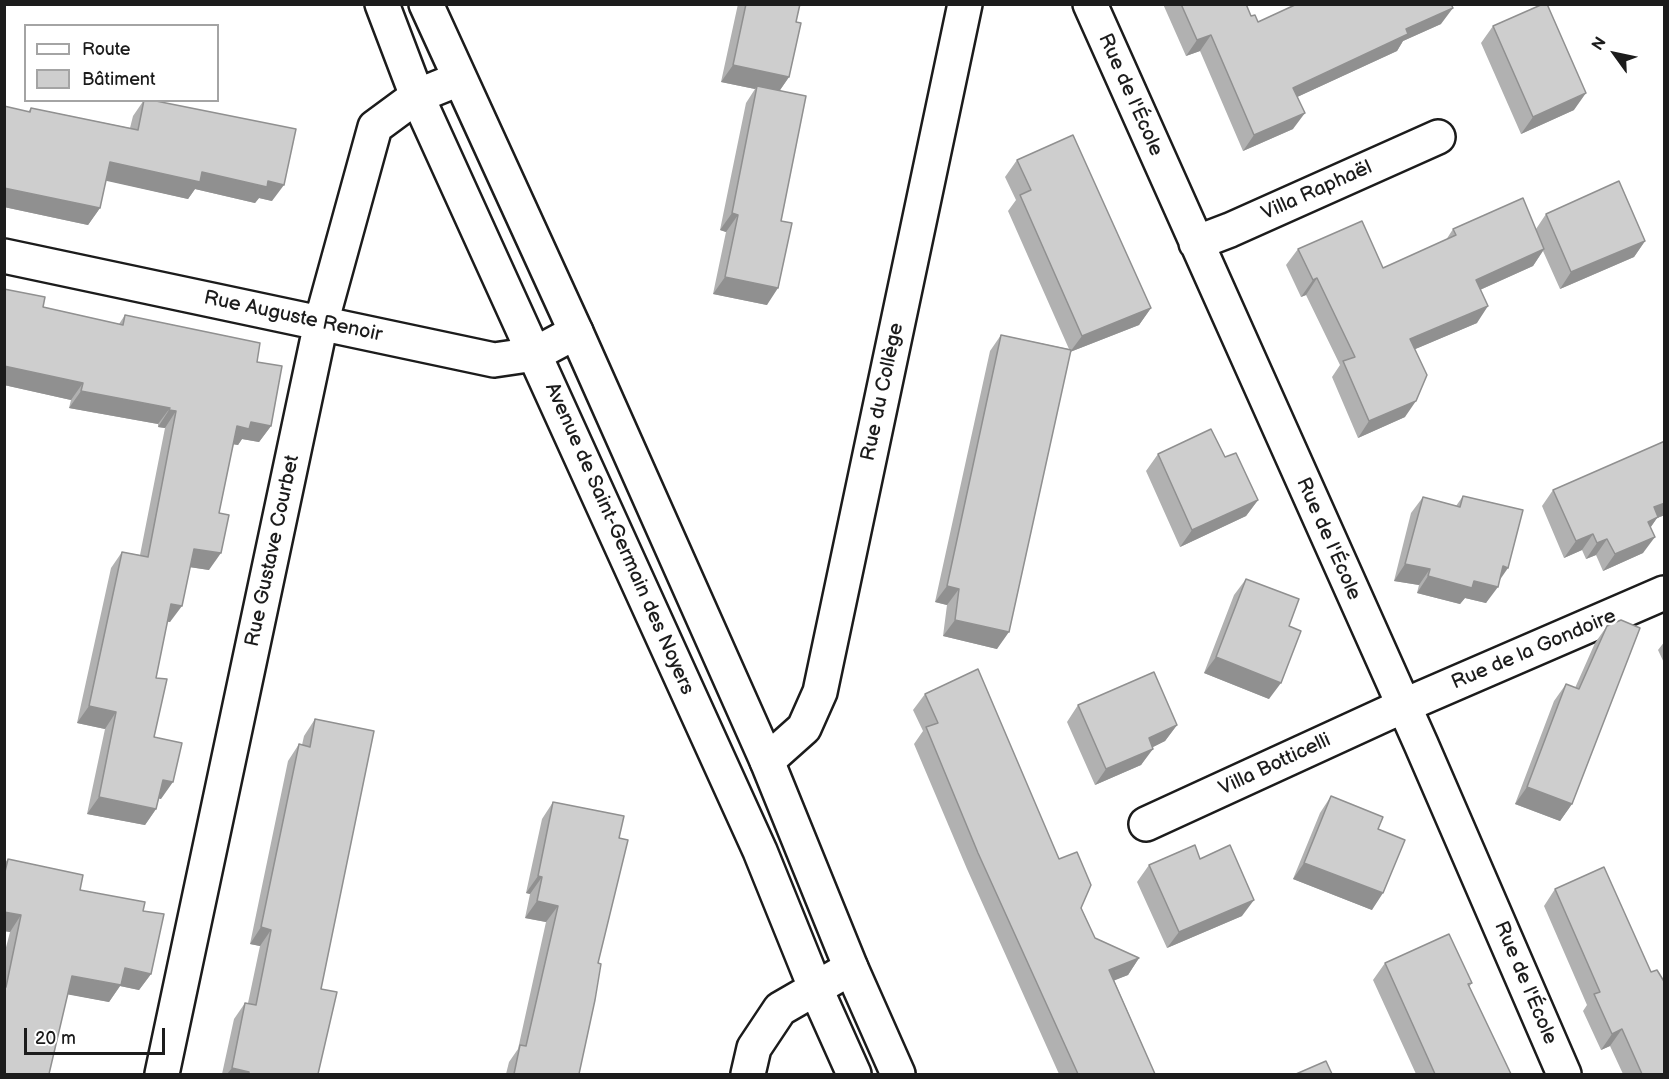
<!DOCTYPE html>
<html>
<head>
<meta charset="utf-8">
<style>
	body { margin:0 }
	#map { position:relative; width:1669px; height:1079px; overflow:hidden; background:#fff; font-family:"Balsamiq Sans",sans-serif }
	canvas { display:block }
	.frame { position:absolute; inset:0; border:6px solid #1c1c1c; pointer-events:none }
	.legend { position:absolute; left:24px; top:24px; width:195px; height:78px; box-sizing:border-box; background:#fff; border:2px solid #a4a4a4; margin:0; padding:8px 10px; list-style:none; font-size:18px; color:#1c1c1c }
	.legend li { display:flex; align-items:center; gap:12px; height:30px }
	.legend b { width:30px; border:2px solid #a4a4a4 }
	.north { position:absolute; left:1585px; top:24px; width:60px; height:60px; -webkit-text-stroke:4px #fff; paint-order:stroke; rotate:303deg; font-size:16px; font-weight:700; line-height:24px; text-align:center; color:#1c1c1c }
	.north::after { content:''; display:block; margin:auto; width:21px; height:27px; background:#1c1c1c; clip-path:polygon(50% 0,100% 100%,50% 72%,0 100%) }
	.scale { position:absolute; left:24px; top:1028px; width:141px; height:27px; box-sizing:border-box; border:3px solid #1c1c1c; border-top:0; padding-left:8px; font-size:18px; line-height:21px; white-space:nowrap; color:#1c1c1c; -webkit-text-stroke:4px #fff; paint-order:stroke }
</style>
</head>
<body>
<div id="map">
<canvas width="1669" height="1079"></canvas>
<div class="frame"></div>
<ul class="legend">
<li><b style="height:8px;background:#fff"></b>Route</li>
<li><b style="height:16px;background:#cecece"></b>Bâtiment</li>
</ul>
<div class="north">N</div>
<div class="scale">20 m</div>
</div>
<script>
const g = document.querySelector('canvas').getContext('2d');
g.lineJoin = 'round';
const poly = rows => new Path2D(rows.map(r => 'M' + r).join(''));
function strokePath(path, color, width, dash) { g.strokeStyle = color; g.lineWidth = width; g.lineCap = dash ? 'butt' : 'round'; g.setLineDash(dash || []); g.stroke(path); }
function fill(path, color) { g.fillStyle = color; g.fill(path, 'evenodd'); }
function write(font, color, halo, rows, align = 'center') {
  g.font = font + ' "Balsamiq Sans",sans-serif'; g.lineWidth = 5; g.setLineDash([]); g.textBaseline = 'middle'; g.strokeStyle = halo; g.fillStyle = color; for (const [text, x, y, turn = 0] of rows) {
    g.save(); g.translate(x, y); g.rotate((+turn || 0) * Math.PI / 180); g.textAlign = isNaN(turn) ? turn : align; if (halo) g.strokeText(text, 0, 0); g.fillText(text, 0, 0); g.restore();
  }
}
const minor = poly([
	[1090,4,1421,744,1564,1074],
	[1196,243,1230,230,1438,137],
	[4,256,494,360,535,354,576,332],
	[767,761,804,728,820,692,965,4],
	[1146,824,1403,706,1664,593],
	[162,1074,321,323,375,127,417,96,459,79],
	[748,1074,754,1048,780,1009,851,968]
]);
const secondary = poly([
	[382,4,417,96,760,851,815,987,854,1074],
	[426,4,576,332,767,761,851,968,898,1074]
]);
strokePath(minor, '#1c1c1c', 38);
strokePath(secondary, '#1c1c1c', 38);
strokePath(minor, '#fff', 33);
strokePath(secondary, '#fff', 33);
fill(poly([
	[738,4,800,4,796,22,789,77,780,90,781,221,767,305,713,294,726,232,720,230,746,103,755,89,721,82],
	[1163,4,1246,4,1251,16,1258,22,1441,24,1403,41,1397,51,1297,97,1293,129,1243,151,1200,51,1186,56],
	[1493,26,1574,110,1521,134,1481,43],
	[144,100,151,100,272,201,259,198,255,203,195,189,188,199,106,180,100,208,88,225,4,207,4,106,28,112,31,108,130,128,133,116],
	[1017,160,1151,308,1139,325,1070,352,997,649,943,636,947,605,935,602,990,351,1001,335,1069,349,1008,211,1016,200,1005,177],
	[1546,214,1645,241,1634,257,1560,289,1543,251,1533,266,1480,290,1477,323,1415,349,1405,417,1358,438,1332,377,1340,365,1306,295,1301,297,1286,265,1298,249,1383,268,1446,240,1453,229,1536,229],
	[4,289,43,307,119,324,125,315,257,362,271,426,259,442,242,439,238,445,233,444,219,513,209,570,190,567,170,622,167,622,156,678,154,737,161,799,159,798,156,809,145,825,87,814,105,729,77,723,111,568,122,552,140,555,165,428,158,427,158,424,69,408,71,400,4,385],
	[1665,441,1665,515,1657,518,1650,528,1643,553,1603,571,1596,555,1586,559,1582,550,1564,558,1542,506,1553,490],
	[1158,454,1225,457,1258,500,1246,516,1180,547,1146,471],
	[1463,496,1499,580,1486,603,1465,598,1460,604,1417,593,1419,585,1394,581,1411,513,1423,497,1456,506],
	[1246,579,1289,626,1269,699,1204,673,1234,595],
	[1607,626,1572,804,1560,821,1515,804,1554,701,1566,684,1575,688,1595,643],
	[1665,641,1665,665,1658,650],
	[925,694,1059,859,1095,938,1139,958,1128,975,1114,980,1155,1074,1059,1074,967,869,914,744,923,731,913,710],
	[1078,705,1177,725,1165,741,1153,747,1141,765,1095,785,1067,722],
	[315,719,321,989,318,1074,222,1074,234,1019,245,1003,248,1003,260,946,250,944,288,761,299,744,302,745,304,736],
	[1331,796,1378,829,1372,910,1293,879,1320,813],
	[553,802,619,838,579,1074,506,1074,509,1062,518,1049,546,922,525,918,530,894,526,893,542,819],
	[8,859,80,890,143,911,151,974,139,990,120,986,109,1002,68,994,4,1074,4,955,10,932,4,931,4,864],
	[1149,865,1242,916,1167,948,1137,882],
	[1555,889,1665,1074,1623,1074,1610,1046,1601,1050,1583,1011,1587,1005,1544,906],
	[1385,963,1472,983,1469,987,1511,1074,1416,1074,1373,980]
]), '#b1b1b1');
fill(poly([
	[1453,8,1441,24,1403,41,1397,51,1282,104,1293,88,1406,29],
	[1211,35,1200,51,1186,56,1197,40],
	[733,65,789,77,778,93,757,86,755,89,721,82],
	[1586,93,1574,110,1521,134,1533,117],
	[1305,113,1293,129,1243,151,1254,135],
	[110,162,202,172,268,181,284,185,272,201,259,198,255,203,195,189,188,199,98,179],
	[4,188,100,208,88,225,4,207],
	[732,213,738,215,726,232,720,230],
	[1645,241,1634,257,1560,289,1571,272],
	[1544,249,1533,266,1464,297,1476,280],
	[725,277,778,288,767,305,713,294],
	[1317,278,1306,295,1301,297,1313,280],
	[1488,306,1477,323,1399,356,1410,339],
	[1151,308,1139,325,1070,352,1082,336],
	[4,366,83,383,71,400,4,385],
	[81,391,170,408,158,424,69,408],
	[1416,401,1405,417,1358,438,1369,421],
	[169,410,176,411,165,428,158,427],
	[251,422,271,426,259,442,242,439,238,445,225,443,237,426],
	[1258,500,1246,516,1180,547,1192,530],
	[1665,503,1665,515,1657,518,1646,534,1648,522,1654,507],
	[1593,534,1582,550,1564,558,1576,541],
	[1655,537,1643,553,1603,571,1615,554],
	[1607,539,1596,555,1586,559,1597,543],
	[194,549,221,553,209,570,182,566],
	[1405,564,1430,569,1419,585,1394,581],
	[1503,566,1508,568,1497,584],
	[1428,576,1474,581,1498,587,1486,603,1465,598,1460,604,1417,593],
	[947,586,959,589,947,605,935,602],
	[171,604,182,606,170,622,160,620],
	[955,620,1009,632,997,649,943,636],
	[1216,657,1281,683,1269,699,1204,673],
	[89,706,116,712,105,729,77,723],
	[1177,725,1165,741,1137,755,1149,738],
	[1153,749,1141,765,1095,785,1106,769],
	[163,780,173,782,161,799,151,797],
	[1527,787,1572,804,1560,821,1515,804],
	[99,797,156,809,145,825,87,814],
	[1304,863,1383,893,1372,910,1293,879],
	[538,876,542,877,530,894,526,893],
	[1254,900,1242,916,1167,948,1179,932],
	[537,901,558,906,546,922,525,918],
	[4,912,21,915,10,932,4,931],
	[261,927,271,930,260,946,250,944],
	[1139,958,1128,975,1098,987,1109,970],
	[125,968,151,974,139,990,120,986,109,1002,60,993,72,976],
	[1622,1029,1610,1046,1601,1050,1612,1034],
	[232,1068,249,1072,248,1074,227,1074]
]), '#909090');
const building = poly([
	[746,4,800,4,796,22,801,23,789,77,733,65,746,4],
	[1181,4,1246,4,1251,16,1255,15,1258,22,1297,4,1451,4,1453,8,1406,29,1408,34,1293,88,1305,113,1254,135,1211,35,1197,40,1181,4],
	[1543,4,1547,4,1586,93,1533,117,1493,26,1543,4],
	[757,86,806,96,781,221,792,223,778,288,725,277,738,215,732,213,757,86],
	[144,100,151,100,296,129,284,185,268,181,267,187,202,172,200,182,110,162,100,208,4,188,4,106,30,112,31,108,138,130,144,100],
	[1073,135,1151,308,1082,336,1020,195,1031,190,1017,160,1073,135],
	[1619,181,1645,241,1571,272,1546,214,1619,181],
	[1523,198,1544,249,1476,280,1488,306,1410,339,1427,375,1416,401,1369,421,1343,361,1355,357,1317,278,1313,280,1298,249,1362,221,1383,268,1456,235,1453,229,1523,198],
	[4,289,45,297,43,307,123,325,125,315,260,343,257,362,282,366,271,426,251,422,249,429,237,426,219,513,229,515,221,553,194,549,182,606,171,604,156,678,167,679,154,737,182,743,173,782,163,780,156,809,99,797,116,712,89,706,122,552,148,557,176,411,169,410,170,408,81,391,83,383,4,366,4,289],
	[1001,335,1071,350,1009,632,955,620,959,589,947,586,1001,335],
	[1211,429,1225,457,1236,453,1258,500,1192,530,1158,454,1211,429],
	[1665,441,1665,503,1654,507,1658,517,1648,522,1655,537,1615,554,1607,539,1597,543,1593,534,1576,541,1553,490,1665,441],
	[1463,496,1523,510,1508,568,1503,566,1498,587,1474,581,1472,588,1428,576,1430,569,1405,564,1423,497,1460,507,1463,496],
	[1246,579,1299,599,1289,626,1301,631,1281,683,1216,657,1246,579],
	[1621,620,1640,628,1572,804,1527,787,1566,684,1579,689,1607,626,1621,620],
	[978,669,1059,859,1077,852,1091,885,1081,908,1095,938,1139,958,1109,970,1155,1074,1078,1074,978,853,926,727,938,723,925,694,978,669],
	[1154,672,1177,725,1149,738,1153,749,1106,769,1078,705,1154,672],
	[315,719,374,731,321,989,337,992,318,1074,249,1074,249,1072,232,1068,245,1003,256,1005,271,930,261,927,299,744,310,747,315,719],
	[1331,796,1383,817,1378,829,1405,840,1383,893,1304,863,1331,796],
	[553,802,624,816,619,838,628,840,598,963,601,964,595,1000,579,1074,514,1074,520,1045,526,1046,558,906,537,901,542,877,538,876,553,802],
	[1195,845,1200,859,1230,845,1254,900,1179,932,1149,865,1195,845],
	[8,859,83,875,80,890,145,902,143,911,164,914,151,974,125,968,121,985,72,976,49,1074,4,1074,4,987,6,987,21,915,4,912,4,876,8,859],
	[1604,867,1651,972,1657,970,1665,983,1665,1074,1642,1074,1622,1029,1612,1034,1594,994,1600,992,1555,889,1604,867],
	[1449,934,1472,983,1468,984,1511,1074,1435,1074,1385,963,1449,934],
	[1326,1061,1332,1074,1296,1074,1326,1061]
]);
fill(building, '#cecece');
strokePath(building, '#909090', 1.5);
write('20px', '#1c1c1c', '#fff', [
	["Rue de l'École",1130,95,66],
	["Villa Raphaël",1317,191,-24],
	["Rue Auguste Renoir",293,317,12],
	["Rue du Collège",883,392,-78],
	["Avenue de Saint-Germain des Noyers",619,539,66],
	["Rue de l'École",1328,539,66],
	["Rue Gustave Courbet",273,551,-78],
	["Rue de la Gondoire",1534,650,-23],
	["Villa Botticelli",1275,765,-25],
	["Rue de l'École",1525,983,67]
]);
</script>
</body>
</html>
